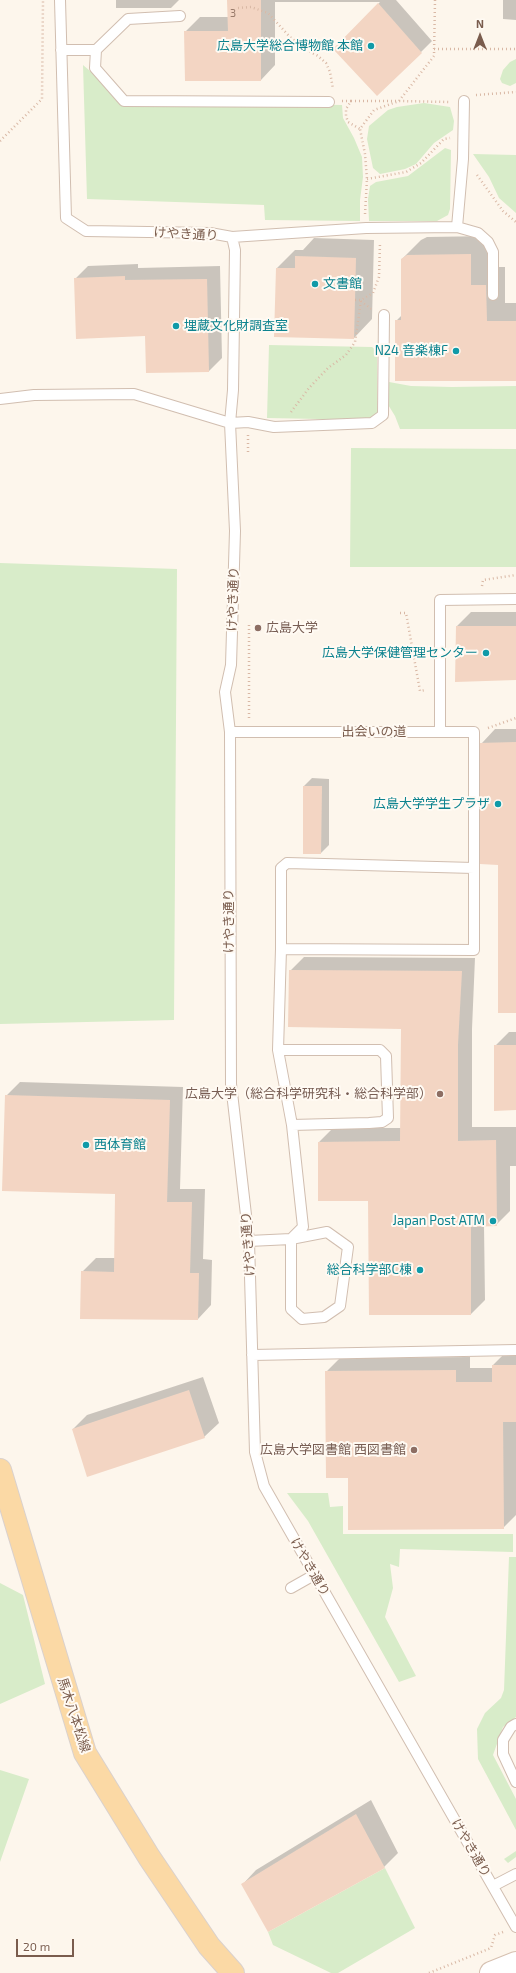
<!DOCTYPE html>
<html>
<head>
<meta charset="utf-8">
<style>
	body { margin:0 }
	#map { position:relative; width:516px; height:1973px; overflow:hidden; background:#fdf6ec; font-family:"Exo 2",sans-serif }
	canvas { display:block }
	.north { position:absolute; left:460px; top:16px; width:40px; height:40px; -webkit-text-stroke:3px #fffaf3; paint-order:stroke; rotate:0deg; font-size:11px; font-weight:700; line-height:16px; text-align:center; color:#7a5c4d }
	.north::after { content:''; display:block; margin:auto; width:14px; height:18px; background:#7a5c4d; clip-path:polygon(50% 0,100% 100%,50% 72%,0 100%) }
	.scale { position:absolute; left:16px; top:1939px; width:58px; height:18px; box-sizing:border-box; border:2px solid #7a5c4d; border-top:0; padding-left:5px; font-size:12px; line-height:14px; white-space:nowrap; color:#7a5c4d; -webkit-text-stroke:3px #fffaf3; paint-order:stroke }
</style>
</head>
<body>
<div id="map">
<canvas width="516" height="1973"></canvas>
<div class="north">N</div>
<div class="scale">20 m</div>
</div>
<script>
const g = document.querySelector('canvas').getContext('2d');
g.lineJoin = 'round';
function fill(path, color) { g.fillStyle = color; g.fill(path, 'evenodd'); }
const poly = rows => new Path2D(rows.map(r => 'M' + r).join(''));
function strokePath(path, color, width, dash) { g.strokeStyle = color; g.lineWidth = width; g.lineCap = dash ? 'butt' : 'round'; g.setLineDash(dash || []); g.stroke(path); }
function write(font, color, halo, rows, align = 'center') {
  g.font = font + ' "Exo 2","Noto Sans JP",sans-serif'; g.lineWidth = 4; g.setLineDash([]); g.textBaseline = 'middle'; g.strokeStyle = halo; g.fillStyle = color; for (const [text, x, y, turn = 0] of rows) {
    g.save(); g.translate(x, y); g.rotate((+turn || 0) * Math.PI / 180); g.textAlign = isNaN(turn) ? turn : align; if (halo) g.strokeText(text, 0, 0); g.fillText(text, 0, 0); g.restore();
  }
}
fill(poly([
	[516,59,516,83,510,86,502,83,500,79,503,70,510,62],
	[83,65,96,76,120,102,342,105,343,118,354,138,362,157,363,177,360,200,360,221,265,220,264,205,87,199],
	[424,103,450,107,454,121,453,130,434,143,416,164,405,169,380,174,373,168,367,139,369,126,388,110,397,107],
	[445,148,451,150,450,209,448,215,437,221,369,221,368,199,370,186,376,182,408,176],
	[473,154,516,155,516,213,499,198,489,177],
	[269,345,372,347,377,351,377,413,371,420,267,418],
	[389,382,411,386,452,387,516,386,516,429,400,429,395,416,387,403],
	[351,448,516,449,516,567,350,567],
	[0,563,177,569,174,1020,0,1024],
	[287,1493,328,1493,330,1507,343,1506,343,1534,513,1534,513,1552,400,1549,399,1567,390,1564,393,1588,385,1617,416,1676,399,1682,308,1521],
	[509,1557,516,1557,516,1717,503,1727,493,1755,516,1799,516,1830,478,1759,477,1729,485,1713,501,1698,504,1690],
	[0,1583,23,1595,45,1684,0,1704],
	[0,1770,29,1779,0,1862],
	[516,1851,516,1857,508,1863,504,1859],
	[385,1868,415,1928,338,1973,331,1973,273,1945,268,1932]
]), '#d8ecc9');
fill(poly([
	[116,0,179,0,171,8,116,8],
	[228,0,396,0,432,41,421,52,334,49,380,2,275,2,275,65,261,80,185,32,200,17,229,17],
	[503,0,516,0,516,20,503,19],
	[489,236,489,267,505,267,505,303,516,303,516,380,396,321,402,315,402,259,421,240,427,237],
	[314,238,374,240,372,319,354,338,277,268,295,250,303,250],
	[138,264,138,268,220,266,222,358,209,371,146,335,75,279,88,266],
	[471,612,516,612,516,679,457,626],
	[495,729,516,729,516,1012,499,864,482,743],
	[312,778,329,779,329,845,321,853,304,853,304,786],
	[304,957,475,958,472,1029,472,1127,516,1127,516,1166,510,1166,510,1211,496,1225,484,1225,485,1300,471,1314,319,1142,333,1128,401,1128,402,1028,290,971],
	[509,1032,516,1032,516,1109,495,1046],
	[20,1082,183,1087,180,1189,205,1189,203,1259,212,1260,211,1305,198,1319,82,1272,96,1258,115,1258,116,1193,6,1096],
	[507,1351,516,1351,516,1515,503,1528,349,1477,326,1372,340,1358,470,1357,470,1368,493,1368,493,1365],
	[203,1377,219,1423,204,1437,73,1429,87,1415],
	[371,1800,398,1853,384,1867,242,1885,256,1870]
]), '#0003');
fill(poly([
	[227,0,261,0,261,81,185,81,184,31,228,31],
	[378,3,422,53,377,96,333,49],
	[471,254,471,285,486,285,487,321,516,321,516,381,395,381,395,320,401,320,401,259,407,255],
	[295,256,356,258,354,339,274,337,276,268,295,268],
	[125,276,125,280,207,279,209,372,146,373,145,336,76,339,74,278],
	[456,626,516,626,516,680,455,682],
	[516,742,516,1013,498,1013,498,865,480,864,480,743],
	[303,786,322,786,321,854,303,854],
	[289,970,462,971,458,1044,458,1141,496,1140,497,1226,471,1227,471,1315,369,1315,368,1201,318,1201,318,1142,400,1141,401,1029,288,1027],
	[494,1045,516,1045,516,1110,494,1111],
	[5,1095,170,1100,167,1202,192,1202,190,1273,199,1273,198,1320,80,1319,81,1271,114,1272,115,1194,2,1191],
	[492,1365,516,1365,516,1422,503,1422,504,1529,348,1530,348,1478,326,1478,325,1371,456,1370,456,1382,492,1382],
	[189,1390,205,1438,87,1477,72,1429],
	[356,1814,385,1868,268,1932,241,1884]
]), '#f3d5c3');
const lane = poly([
	[60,0,66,218,86,231,210,233,232,237,366,228,457,227,463,159,464,101],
	[61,50,96,50,128,19,180,16],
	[96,50,95,68,124,101,329,102],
	[457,227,478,233,488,242,493,252,493,295],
	[232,237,235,250,233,390,230,423,235,531,231,665,225,692,230,732,231,1084,249,1241,255,1452,264,1486,516,1927],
	[0,399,34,395,134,394,230,423,248,422,274,427,372,423,383,415,384,315],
	[230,732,474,732,474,950,281,949,281,868,287,863,474,868],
	[440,732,440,600,516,599],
	[278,1050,281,949],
	[249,1241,291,1239,327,1232,348,1247,340,1306,324,1317,302,1319,291,1309,291,1239,303,1227,292,1125,369,1123,382,1122,388,1118,386,1056,380,1050,278,1050,292,1125],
	[252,1355,516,1350],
	[291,1588,314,1575],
	[516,1724,511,1727,503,1740,503,1754,516,1782],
	[493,1886,516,1874]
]);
const secondary = poly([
	[491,1973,516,1963]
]);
const primary = poly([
	[0,1470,85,1753,149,1857,209,1946,233,1973]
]);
strokePath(lane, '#d1beb0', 12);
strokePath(secondary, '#d6c0b0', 24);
strokePath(primary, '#dad1cd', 24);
strokePath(poly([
	[238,8,251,7,268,13,290,37,303,48,318,56,326,63,330,72,333,89],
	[434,49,516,49],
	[476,95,516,92],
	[342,101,351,101,346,109,346,116,348,122,360,129],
	[351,101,399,101,434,56,435,0],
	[0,141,42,99,43,0],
	[477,175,503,211,516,222],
	[367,179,406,172,421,163,444,139,450,138],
	[365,214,367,179,365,154,360,129,374,110,399,101,450,102],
	[355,300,361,300,373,293,379,277,380,243],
	[361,301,371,309],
	[291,412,309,388,328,368,346,355,355,342,361,300],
	[248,435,248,452],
	[482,586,483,580,516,575],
	[400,613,406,613,420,691,426,690],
	[249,625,249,718],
	[488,728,516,718],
	[429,1973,491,1948,495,1935,503,1932]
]), '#d9b8a5', 2.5, [1, 3]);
strokePath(lane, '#fff', 10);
strokePath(secondary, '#fff', 22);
strokePath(primary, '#fbd9a5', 22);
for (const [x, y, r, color] of [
	[371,46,4,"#0f9aa8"],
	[315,284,4,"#0f9aa8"],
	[176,326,4,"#0f9aa8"],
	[456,351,4,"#0f9aa8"],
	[258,628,4,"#8d6e63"],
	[486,653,4,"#0f9aa8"],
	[498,804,4,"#0f9aa8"],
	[440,1094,4,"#8d6e63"],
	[86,1145,4,"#0f9aa8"],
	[493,1221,4,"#0f9aa8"],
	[420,1270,4,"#0f9aa8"],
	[414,1450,4,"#8d6e63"]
]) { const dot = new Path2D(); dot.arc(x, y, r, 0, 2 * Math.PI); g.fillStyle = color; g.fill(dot); strokePath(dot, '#fffaf3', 1.5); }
write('11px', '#987a6a', null, [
	["3",233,13]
]);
write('13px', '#0d838f', '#fffaf3', [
	["広島大学総合博物館 本館",363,46],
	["文書館",323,284,"left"],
	["埋蔵文化財調査室",184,326,"left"],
	["N24 音楽棟F",448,351],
	["広島大学保健管理センター",478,653],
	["広島大学学生プラザ",490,804],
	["西体育館",94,1145,"left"],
	["Japan Post ATM",485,1221],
	["総合科学部C棟",412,1270]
], 'right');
write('13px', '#7a5c4d', '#fffaf3', [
	["けやき通り",186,234,3],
	["けやき通り",233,599,-88],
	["出会いの道",374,732],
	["けやき通り",229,921,-90],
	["けやき通り",248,1244,-94],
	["けやき通り",310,1567,60],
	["馬木八本松線",74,1715,72],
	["けやき通り",471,1848,60]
]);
write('13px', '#785e54', '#fffaf3', [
	["広島大学",266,628,"left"],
	["広島大学（総合科学研究科・総合科学部）",432,1094],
	["広島大学図書館 西図書館",406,1450]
], 'right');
</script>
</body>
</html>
